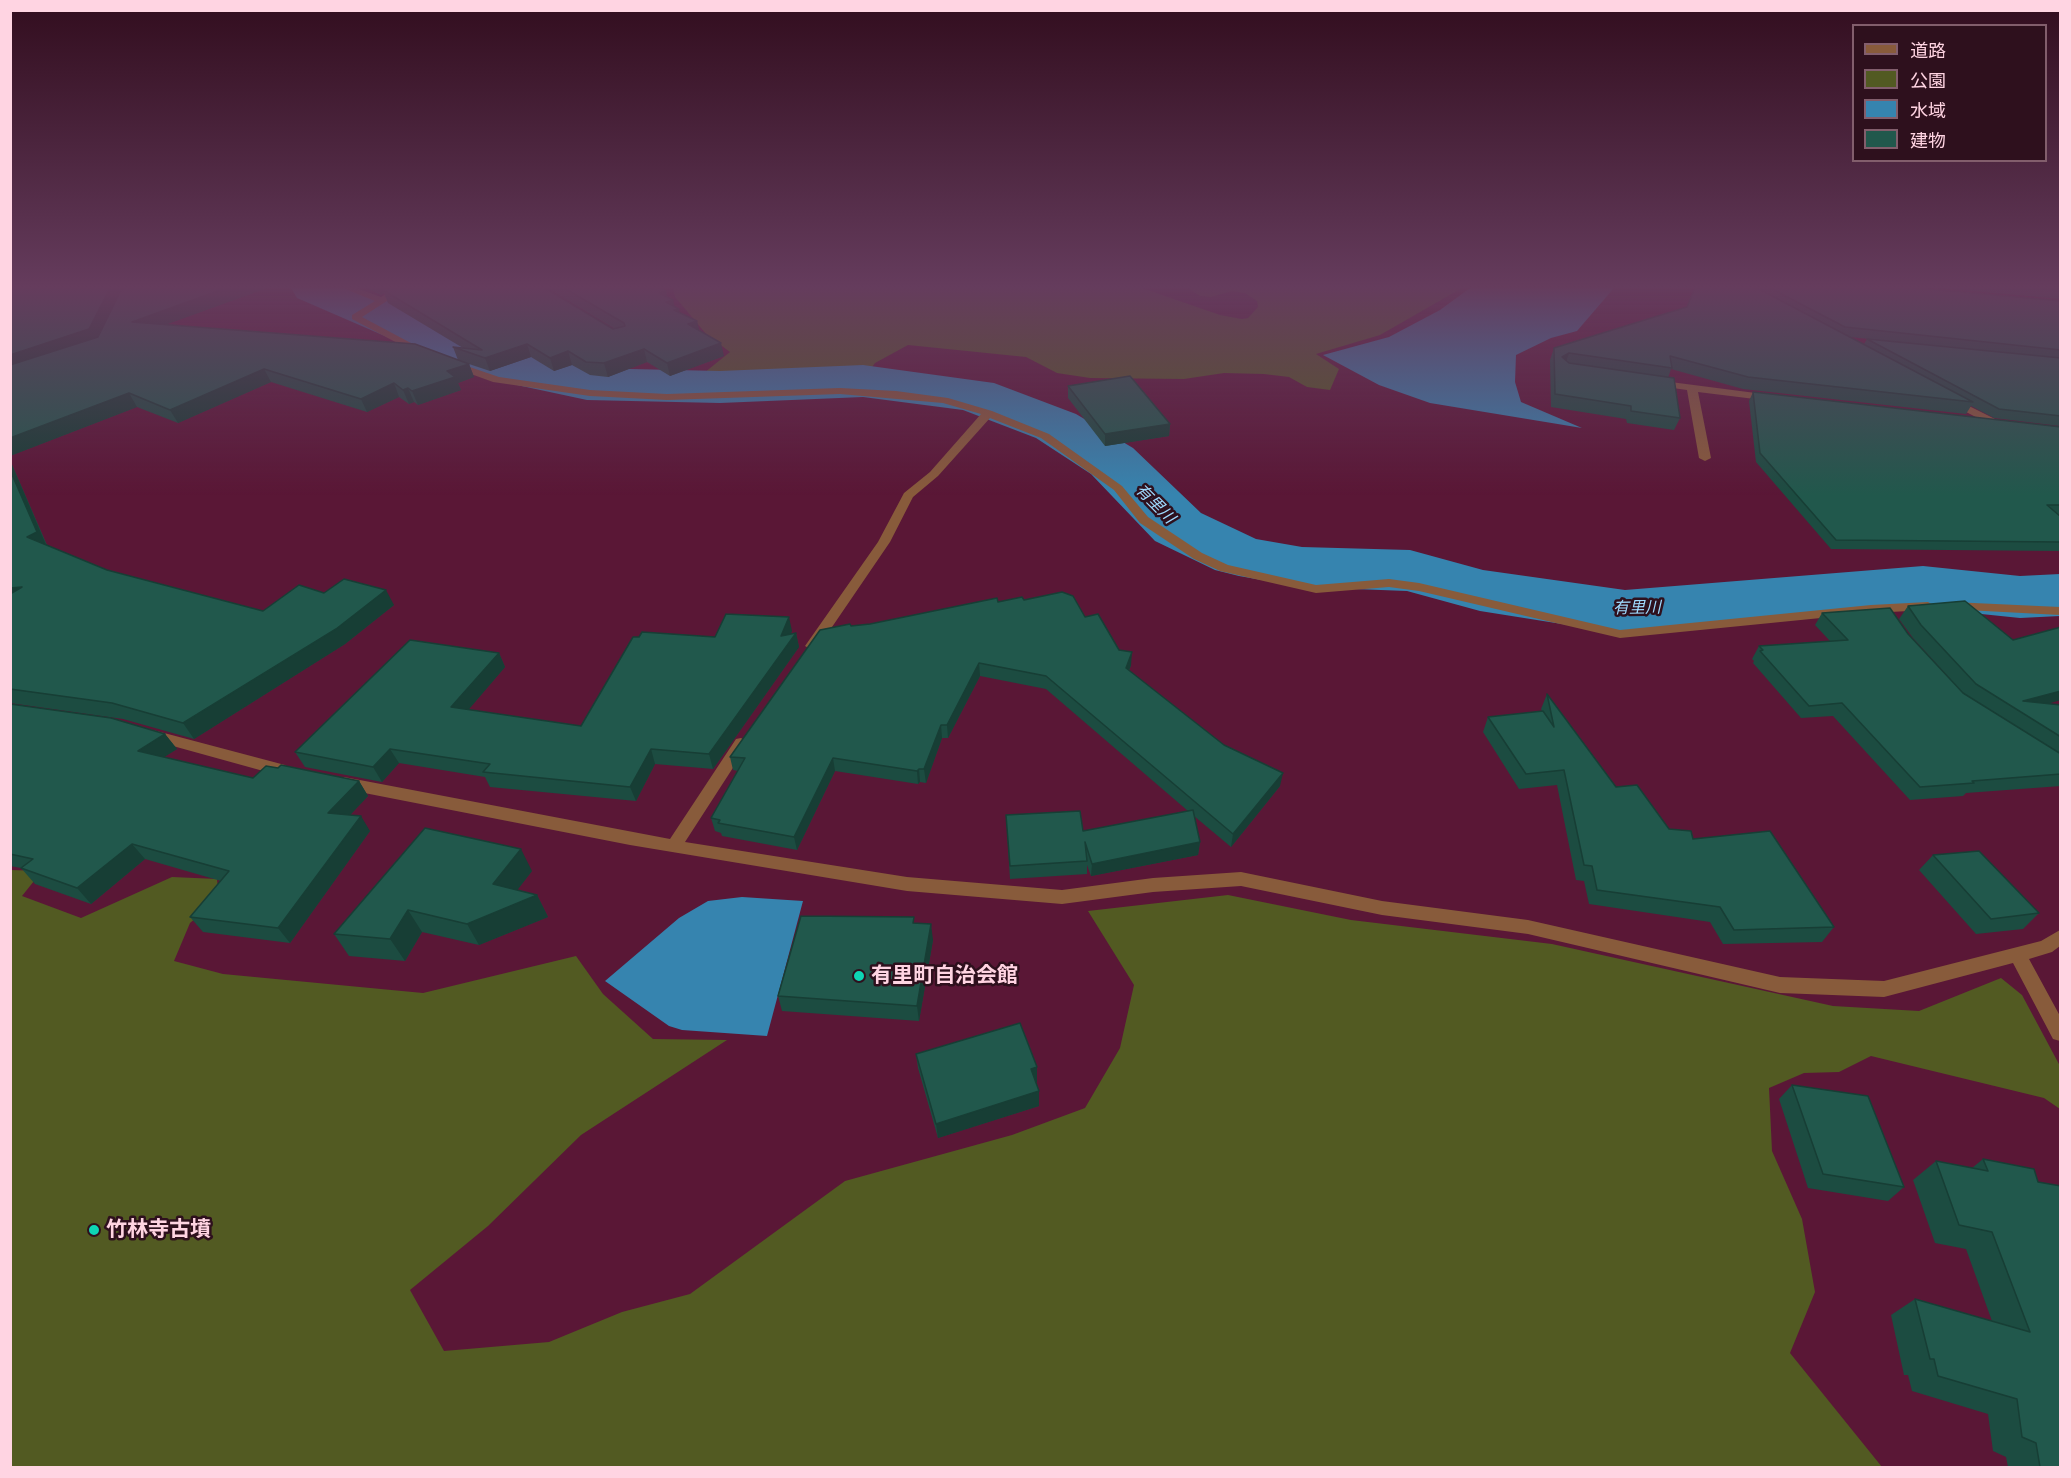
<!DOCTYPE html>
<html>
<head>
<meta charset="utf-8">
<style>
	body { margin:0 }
	#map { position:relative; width:2071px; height:1478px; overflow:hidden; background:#5a1736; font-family:Quicksand,"Noto Sans JP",sans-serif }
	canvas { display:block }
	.frame { position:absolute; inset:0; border:12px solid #ffd4e2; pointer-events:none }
	.legend { position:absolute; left:1852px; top:24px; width:195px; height:138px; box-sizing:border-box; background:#2e101d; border:2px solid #825e6c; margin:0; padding:8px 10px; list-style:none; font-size:18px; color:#ffd4e2 }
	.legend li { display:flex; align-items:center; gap:12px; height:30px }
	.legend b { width:30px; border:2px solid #825e6c }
</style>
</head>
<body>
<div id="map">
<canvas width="2071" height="1478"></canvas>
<div class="frame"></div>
<ul class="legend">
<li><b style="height:8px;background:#885b3b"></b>道路</li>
<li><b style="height:16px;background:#525a22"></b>公園</li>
<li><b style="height:16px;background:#3684af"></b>水域</li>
<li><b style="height:16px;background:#21584c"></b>建物</li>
</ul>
</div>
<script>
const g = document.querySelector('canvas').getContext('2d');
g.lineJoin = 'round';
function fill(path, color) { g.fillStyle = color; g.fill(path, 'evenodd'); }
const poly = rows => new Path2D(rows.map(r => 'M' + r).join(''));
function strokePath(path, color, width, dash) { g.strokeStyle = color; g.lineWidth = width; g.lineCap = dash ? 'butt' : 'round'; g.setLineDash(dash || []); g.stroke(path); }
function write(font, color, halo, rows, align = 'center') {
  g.font = font + ' Quicksand,"Noto Sans JP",sans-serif'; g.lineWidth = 5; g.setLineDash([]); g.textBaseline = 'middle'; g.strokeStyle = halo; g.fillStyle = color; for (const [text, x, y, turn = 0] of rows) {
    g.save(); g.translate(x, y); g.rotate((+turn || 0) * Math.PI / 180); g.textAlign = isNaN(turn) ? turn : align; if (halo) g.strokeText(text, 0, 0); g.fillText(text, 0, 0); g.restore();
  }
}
fill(poly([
	[673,288,1142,288,1220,315,1242,319,1248,318,1258,307,1257,301,1245,293,1232,291,1211,297,1200,296,1188,288,1462,288,1380,335,1316,354,1339,369,1330,390,1307,387,1289,377,1264,374,1224,373,1184,379,1090,378,1057,373,1026,357,908,345,875,363,866,376,819,375,703,382,699,377,730,352,707,335,675,297],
	[11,870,42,871,22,896,81,918,172,877,217,879,219,899,190,923,174,961,223,974,423,993,576,956,603,994,653,1039,727,1040,581,1135,488,1226,410,1290,444,1351,549,1342,622,1312,690,1294,845,1181,1012,1135,1085,1108,1120,1048,1134,985,1088,911,1228,895,1351,920,1552,944,1833,1006,1919,1011,2001,978,2022,995,2060,1066,2060,1109,2044,1098,1871,1056,1839,1072,1804,1073,1769,1088,1772,1151,1802,1219,1815,1292,1790,1353,1882,1467,11,1468]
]), '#525a22');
fill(poly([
	[1470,288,1614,288,1577,331,1551,338,1516,355,1515,382,1521,402,1582,428,1430,403,1379,385,1323,355,1389,337,1440,310],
	[742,897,803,901,767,1036,682,1030,669,1026,605,981,679,918,708,901]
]), '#3684af');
fill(poly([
	[291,288,356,288,490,344,544,359,587,368,720,371,863,365,994,383,1076,414,1133,448,1201,513,1256,539,1302,547,1410,550,1483,570,1625,590,1923,566,2020,576,2060,574,2060,616,2020,618,1923,608,1625,634,1480,611,1407,591,1302,587,1239,576,1215,570,1155,541,1091,474,1036,438,963,410,863,397,720,403,587,400,517,385,454,366,297,298,291,288]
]), '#3684af');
fill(poly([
	[343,288,356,288,381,297,396,288,407,288,362,317,424,350,424,354,418,354,352,319,352,315,375,301,343,288],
	[452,361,499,377,590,390,667,394,840,388,896,391,948,398,992,411,1049,434,1122,486,1148,517,1202,553,1228,565,1316,585,1389,579,1419,583,1620,630,1871,605,1928,602,1935,606,1928,610,1871,613,1620,638,1419,591,1389,587,1316,593,1220,571,1194,559,1140,523,1114,490,1041,438,990,418,938,476,913,497,890,542,817,649,812,650,805,646,878,542,904,493,930,472,981,414,943,403,840,394,667,400,590,396,493,382,449,366,447,364,452,361],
	[1655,380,1771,395,1776,398,1771,401,1698,392,1711,458,1705,461,1699,458,1687,390,1651,385,1650,383,1655,380],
	[1951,397,2001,422,2002,424,1993,426,1947,402,1947,398,1951,397],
	[1952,602,2060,607,2060,615,1947,609,1945,606,1947,603,1952,602],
	[149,729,285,765,293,771,285,777,144,738,142,734,149,729],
	[741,738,749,743,685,842,907,877,1062,890,1153,878,1241,872,1382,901,1528,920,1780,977,1884,981,2041,941,2060,930,2060,946,2052,952,2029,959,2060,1016,2060,1041,2053,1039,2013,963,1884,997,1780,993,1528,934,1382,915,1241,886,1153,892,1062,904,907,891,630,845,344,789,338,787,336,783,338,779,344,777,670,839,736,739,741,738]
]), '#885b3b');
fill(poly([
	[10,288,267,288,167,324,458,360,453,347,463,348,388,303,384,293,381,295,366,288,545,288,613,329,615,329,547,288,662,288,666,291,667,297,673,300,674,306,680,313,697,321,699,331,724,356,670,376,647,362,608,377,590,375,572,365,554,371,531,357,490,371,469,364,474,377,458,383,461,390,418,405,414,402,409,404,399,397,367,412,271,382,178,423,137,407,10,456],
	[1695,288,1916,288,2061,301,2061,515,2058,515,2061,517,2061,551,1831,549,1756,462,1749,401,1753,392,2060,427,2060,426,1994,418,1971,406,1966,414,1743,389,1671,369,1668,378,1680,418,1674,430,1627,423,1626,419,1551,407,1550,360,1554,348,1687,307],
	[1849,337,1941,346,1867,339,1864,344],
	[1937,288,2061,288,2061,299],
	[1068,386,1170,424,1169,436,1105,446,1068,398],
	[10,460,47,545,107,570,263,611,324,593,394,605,345,644,194,739,123,719,10,703],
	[1024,600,1085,617,1119,650,1131,665,1129,671,1224,745,1280,786,1231,847,1194,816,1200,842,1198,855,1091,876,1087,865,1087,874,1010,879,1006,815,1083,831,1188,811,1046,689,980,676,948,738,942,738,926,783,920,782,918,784,835,771,797,850,722,836,721,833,715,831,711,818,738,771,733,770,730,757,851,626,870,624,998,602],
	[1908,606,2047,704,2061,705,2061,786,1966,793,1963,796,1910,800,1833,716,1801,718,1753,663,1754,661,1752,659,1759,646,1830,641,1815,625,1822,613,1908,634,1964,694,1913,638,1899,619],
	[792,631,790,634,796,633,799,647,713,769,655,764,636,801,490,787,485,777,399,763,382,782,305,767,295,752,499,653,505,667,468,710,581,726,715,637],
	[1547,694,1616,787,1669,829,1693,839,1834,927,1822,942,1723,944,1710,922,1589,904,1584,881,1576,880,1557,785,1519,789,1483,732,1488,717,1542,711,1541,709],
	[10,704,165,734,177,749,164,757,253,778,278,768,359,781,368,796,350,815,370,831,290,943,203,932,190,917,221,881,145,859,91,904,35,884,21,868,10,866],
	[1933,855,2039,913,2023,929,1976,934,1919,870],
	[532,871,517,890,537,895,548,917,479,945,422,932,405,961,349,956,334,934],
	[915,923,933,940,919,1021,782,1011,778,996],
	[916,1054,1037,1067,1037,1082,1036,1082,1039,1106,938,1138,918,1068],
	[1792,1085,1904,1187,1888,1201,1808,1188,1779,1099],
	[1983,1159,2034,1169,2061,1467,2008,1467,2006,1457,1993,1451,1988,1414,1912,1391,1908,1375,1904,1375,1891,1315,1915,1299,1992,1321,1966,1249,1935,1243,1913,1180,1936,1161,1972,1168]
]), '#1c4c41');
fill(poly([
	[110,288,123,288,96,342,10,371,10,355],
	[226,288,267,288,140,334,132,322],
	[378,288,391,288,383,290,384,293,381,295],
	[666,291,668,301,673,300,675,310,679,309,682,321,659,293],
	[697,321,700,334,688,324],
	[721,343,724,356,670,376,667,363],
	[527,344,531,357,490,371,485,358],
	[644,349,647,362,608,377,604,363],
	[568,351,572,365,554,371,550,358],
	[1569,353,1565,365,1562,357],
	[469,364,474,377,458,383,461,390,418,405,412,391,447,371],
	[264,369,271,382,178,423,170,410],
	[394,383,399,397,367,412,361,399],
	[408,388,414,402,409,404,403,390],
	[129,393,137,407,10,456,10,438],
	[1170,424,1169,436,1105,446,1105,434],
	[10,460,47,547,27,537,10,470],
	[22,587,10,605,10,588],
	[386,590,394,605,345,644,194,739,183,723],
	[789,617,792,631,784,650,796,633,799,647,713,769,709,754,781,636],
	[1132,652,1131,665,1125,681,1126,668],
	[499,653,505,667,458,722,451,707],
	[979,663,980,676,948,738,947,725],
	[2061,691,2061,700,2020,712,2023,701],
	[941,725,942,738,926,783,924,769],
	[165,734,177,749,150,766,138,751],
	[390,749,399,763,382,782,373,767],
	[651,749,655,764,636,801,630,787],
	[833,758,835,771,797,850,794,837],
	[919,769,920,782,918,784,917,771],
	[1283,773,1280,786,1231,847,1233,834],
	[359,781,368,796,338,828,328,813],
	[361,816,370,831,290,943,278,928],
	[1200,842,1198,855,1091,876,1092,864],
	[132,844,145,859,91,904,77,888],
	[521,849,532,871,505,906,493,884],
	[537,895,548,917,479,945,467,924],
	[408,910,422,932,405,961,390,939],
	[931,924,933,940,919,1021,917,1006],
	[1037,1067,1037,1082,1031,1083,1031,1069],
	[1039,1091,1039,1106,938,1138,936,1124]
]), '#173e35');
const building = poly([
	[10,288,110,288,89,329,10,355,10,288],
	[122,288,226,288,132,322,415,344,469,364,447,371,455,377,412,391,408,388,403,390,394,383,361,399,264,369,170,410,129,393,10,438,10,365,98,337,122,288],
	[386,288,545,288,613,329,625,326,624,323,564,288,662,288,666,291,659,293,673,300,666,302,679,309,674,310,697,321,688,324,721,343,667,363,644,349,604,363,586,362,568,351,550,358,527,344,485,358,453,347,482,350,383,290,386,288],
	[1695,288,1757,288,1973,402,1748,377,1670,356,1672,368,1569,353,1562,357,1569,363,1674,378,1680,418,1631,411,1631,406,1555,394,1554,348,1687,307,1695,288],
	[1770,288,1916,288,2061,301,2061,350,1845,327,1770,288],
	[2031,288,2061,288,2061,291,2031,288],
	[1867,339,2061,358,2061,416,1999,409,1867,339],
	[1130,376,1170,424,1105,434,1068,386,1130,376],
	[1753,392,2061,427,2061,505,2047,505,2061,517,2061,542,1836,540,1760,453,1753,392],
	[10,470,37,532,27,537,107,570,263,611,299,585,324,593,344,579,386,590,336,629,183,723,112,703,10,689,10,594,22,587,10,588,10,470],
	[1062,592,1073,596,1085,617,1098,614,1119,650,1132,652,1126,668,1224,745,1283,773,1233,834,1046,676,979,663,947,725,941,725,924,769,919,769,917,771,833,758,794,837,718,823,720,820,711,818,745,758,730,757,820,630,850,624,851,626,870,624,997,598,998,602,1022,597,1024,600,1062,592],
	[1965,601,2013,640,2061,627,2061,691,2023,701,2061,705,2061,737,1976,684,1921,625,1908,606,1965,601],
	[1890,608,1908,634,1963,693,2061,754,2061,774,1972,781,1974,783,1920,787,1842,703,1809,706,1760,651,1763,650,1759,646,1848,640,1822,613,1890,608],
	[726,614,789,617,781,636,796,633,709,754,651,749,630,787,483,772,490,764,390,749,373,767,295,752,410,640,499,653,451,707,581,726,633,637,639,637,642,632,715,637,726,614],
	[1547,694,1616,787,1637,785,1669,829,1691,831,1693,839,1770,831,1834,927,1734,930,1720,907,1597,890,1592,866,1584,865,1564,770,1526,774,1488,717,1543,711,1554,727,1547,694],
	[10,704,111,718,165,734,138,751,253,778,266,766,278,768,281,765,359,781,328,813,361,816,278,928,190,917,229,871,132,844,77,888,21,868,33,859,10,854,10,704],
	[1193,810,1200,842,1092,864,1085,842,1087,861,1010,866,1006,815,1080,811,1083,831,1193,810],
	[425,828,521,849,493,884,537,895,467,924,408,910,390,939,334,934,425,828],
	[1979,851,2039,913,1991,919,1933,855,1979,851],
	[801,916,914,917,913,923,931,924,917,1006,778,996,801,916],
	[1020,1023,1037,1067,1031,1069,1039,1091,936,1124,916,1054,1020,1023],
	[1792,1085,1868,1096,1904,1187,1823,1174,1792,1085],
	[1983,1159,2034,1169,2038,1182,2061,1186,2061,1467,2040,1467,2036,1443,2022,1437,2017,1399,1938,1376,1934,1359,1930,1359,1915,1299,2030,1332,1992,1232,1959,1225,1936,1161,1988,1171,1983,1159]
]);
fill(building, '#21584c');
strokePath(building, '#173e35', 1.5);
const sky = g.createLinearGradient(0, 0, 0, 495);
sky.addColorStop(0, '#320d1e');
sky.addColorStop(0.58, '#653c5d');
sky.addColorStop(1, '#653c5d00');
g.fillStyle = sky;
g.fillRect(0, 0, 2071, 495);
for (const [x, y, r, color] of [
	[859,976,6,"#0ed5b4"],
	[94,1230,6,"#0ed5b4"]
]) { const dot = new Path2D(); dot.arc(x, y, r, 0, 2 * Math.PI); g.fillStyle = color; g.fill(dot); strokePath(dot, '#2e101d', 2); }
write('italic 16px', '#9fdafe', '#2e101d', [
	["有里川",1155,504,45],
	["有里川",1637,608,-1]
]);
write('bold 21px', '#ffd4e2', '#2e101d', [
	["有里町自治会館",871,976],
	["竹林寺古墳",106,1230]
], 'left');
</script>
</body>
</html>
